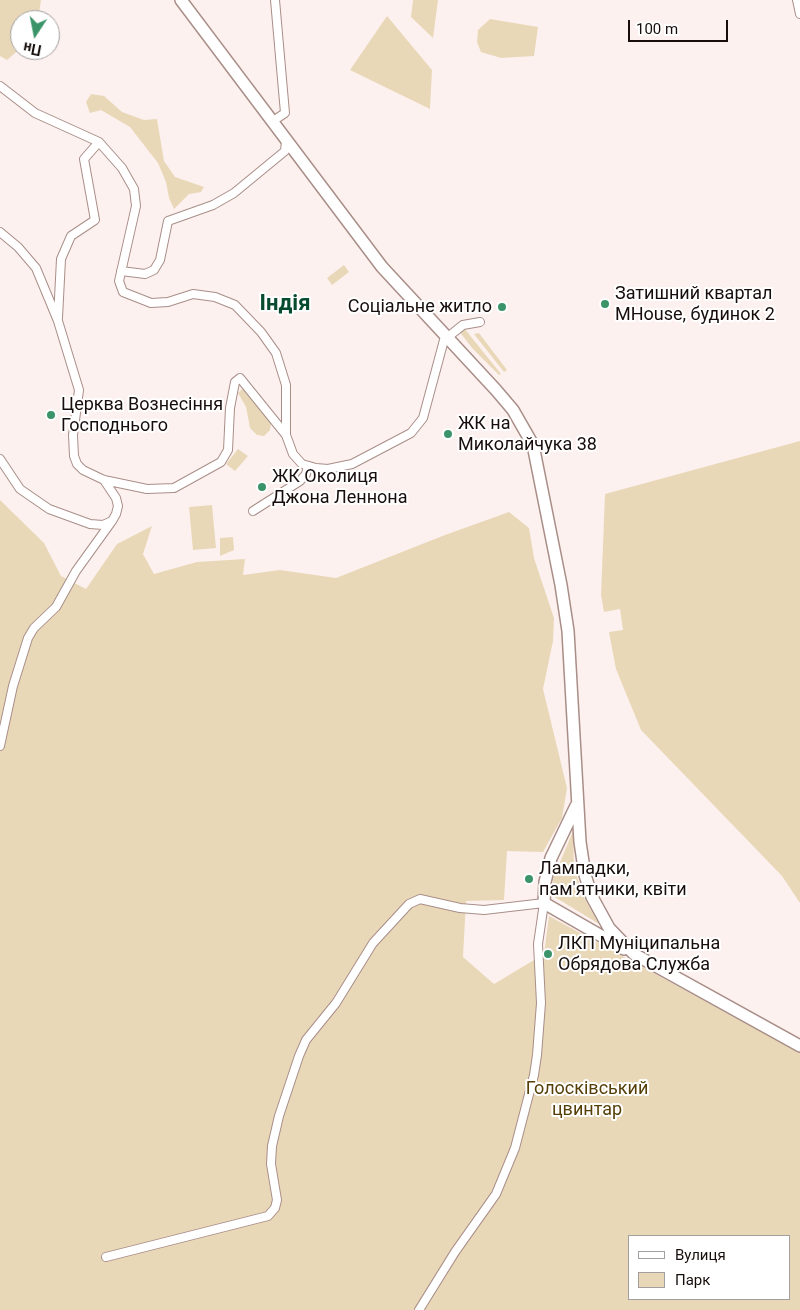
<!DOCTYPE html>
<html>
<head>
<meta charset="utf-8">
<style>
	body { margin:0 }
	#map { position:relative; width:800px; height:1310px; overflow:hidden; background:#fdf1ef; font-family:Roboto,sans-serif }
	canvas { display:block }
	.legend { position:absolute; left:628px; top:1235px; width:162px; height:65px; box-sizing:border-box; background:#fff; border:1px solid #a29f9e; margin:0; padding:6px 9px; list-style:none; font-size:15px; color:#170e0c }
	.legend li { display:flex; align-items:center; gap:10px; height:25px }
	.legend b { width:25px; border:1px solid #a29f9e }
	.north { position:absolute; left:10px; top:10px; width:50px; height:50px; box-sizing:border-box; background:#fff; border:1px solid #a29f9e; border-radius:50%; rotate:191deg; font-size:14px; font-weight:700; line-height:20px; text-align:center; color:#170e0c }
	.north::after { content:''; display:block; margin:auto; width:18px; height:22px; background:#3b9469; clip-path:polygon(50% 0,100% 100%,50% 72%,0 100%) }
	.scale { position:absolute; left:628px; top:20px; width:100px; height:22px; box-sizing:border-box; border:2px solid #170e0c; border-top:0; padding-left:6px; font-size:15px; line-height:18px; white-space:nowrap; color:#170e0c; -webkit-text-stroke:4px #fff; paint-order:stroke }
</style>
</head>
<body>
<div id="map">
<canvas width="800" height="1310"></canvas>
<ul class="legend">
<li><b style="height:6px;background:#fff"></b>Вулиця</li>
<li><b style="height:14px;background:#e9d8b8"></b>Парк</li>
</ul>
<div class="north">Пн</div>
<div class="scale">100 m</div>
</div>
<script>
const g = document.querySelector('canvas').getContext('2d');
g.lineJoin = 'round';
function fill(path, color) { g.fillStyle = color; g.fill(path, 'evenodd'); }
const poly = rows => new Path2D(rows.map(r => 'M' + r).join(''));
function strokePath(path, color, width, dash) { g.strokeStyle = color; g.lineWidth = width; g.lineCap = dash ? 'butt' : 'round'; g.setLineDash(dash || []); g.stroke(path); }
function write(font, color, halo, rows, align = 'center') {
  g.font = font + ' Roboto,sans-serif'; g.lineWidth = 4; g.setLineDash([]); g.textBaseline = 'middle'; g.strokeStyle = halo; g.fillStyle = color; for (const [text, x, y, turn = 0] of rows) {
    g.save(); g.translate(x, y); g.rotate((+turn || 0) * Math.PI / 180); g.textAlign = isNaN(turn) ? turn : align; if (halo) g.strokeText(text, 0, 0); g.fillText(text, 0, 0); g.restore();
  }
}
fill(poly([
	[0,0,41,0,38,20,20,20,20,49,7,60,0,56],
	[413,0,438,0,433,38,411,17],
	[387,16,432,70,430,109,350,70],
	[490,19,538,27,534,56,501,58,481,52,477,42,478,30],
	[91,94,104,96,122,112,144,120,157,119,164,161,175,177,204,187,201,192,189,194,174,209,169,198,166,182,158,163,130,127,101,110,90,113,86,102],
	[344,265,349,272,332,285,327,278],
	[464,328,501,374,499,375,473,349,458,330],
	[479,333,507,370,504,372,474,334],
	[244,387,271,424,270,430,264,436,257,435,250,428,246,407,238,393],
	[800,441,800,903,782,876,641,730,616,669,609,632,623,630,620,609,604,612,601,595,605,494],
	[238,449,248,456,235,471,226,464],
	[0,500,44,543,61,576,86,589,117,544,152,526,143,554,154,574,197,562,245,559,243,575,280,570,336,578,445,535,509,512,529,528,534,558,554,618,553,641,543,689,567,788,562,818,543,852,507,851,504,900,466,901,463,957,494,984,544,954,549,916,800,1053,800,1310,0,1310],
	[629,1236,789,1236,789,1299,629,1299],
	[212,505,216,548,193,550,189,507],
	[233,537,234,550,220,556,220,538],
	[573,831,574,866,582,894,599,924,553,896,553,879]
]), '#e9d8b8');
const street = poly([
	[797,0,800,14],
	[0,86,35,113,99,142,122,168,134,189,136,206,119,281,123,292,151,303,168,302,193,294,215,297,235,305,261,332,276,353,286,385,286,435],
	[273,121,285,113,275,0],
	[0,232,18,247,36,268,58,321,79,390,73,435,74,456,77,464,83,470,104,480,147,489,174,488,221,462,228,450,230,408,235,382,240,378,286,435,293,454,302,464,316,468,328,469,352,464,411,433,423,418,444,340,463,325,480,322],
	[121,271,145,274,154,270,160,260,168,221,213,205,234,193,285,151,286,141],
	[58,318,61,259,71,236,95,220,84,159,99,142],
	[0,459,20,489,49,509,90,524,103,525,112,521,116,514,118,506,116,498,104,480],
	[253,511,300,481,306,474,308,466],
	[0,746,13,686,28,638,34,628,56,607,76,571,112,521],
	[106,1257,268,1216,275,1208,277,1200,271,1164,272,1146,279,1116,299,1056,306,1040,336,1003,373,943,409,904,420,899,460,908,484,910,544,903,538,944,541,1003,537,1055,534,1075,515,1148,496,1194,455,1252,419,1310]
]);
const secondary = poly([
	[181,0,382,267,496,390,513,410,533,445,561,585,568,631,580,842,585,875,592,897,609,928,634,954,800,1046],
	[576,806,551,858,545,882,544,903,624,949]
]);
strokePath(street, '#a98e88', 10);
strokePath(secondary, '#a98e88', 14);
strokePath(street, '#fff', 8);
strokePath(secondary, '#fff', 11);
for (const [x, y, r, color] of [
	[605,304,5,"#3b9469"],
	[502,307,5,"#3b9469"],
	[51,415,5,"#3b9469"],
	[448,434,5,"#3b9469"],
	[262,487,5,"#3b9469"],
	[529,879,5,"#3b9469"],
	[548,954,5,"#3b9469"]
]) { const dot = new Path2D(); dot.arc(x, y, r, 0, 2 * Math.PI); g.fillStyle = color; g.fill(dot); strokePath(dot, '#fff', 2); }
write('18px', '#170e0c', '#fff', [
	["Затишний квартал",615,294],
	["MHouse, будинок 2",615,315],
	["Соціальне житло",492,307,"right"],
	["Церква Вознесіння",61,405],
	["Господнього",61,426],
	["ЖК на",458,424],
	["Миколайчука 38",458,445],
	["ЖК Околиця",272,477],
	["Джона Леннона",272,498],
	["Лампадки,",539,869],
	["пам'ятники, квіти",539,890],
	["ЛКП Муніципальна",558,944],
	["Обрядова Служба",558,965]
], 'left');
write('18px', '#553e07', '#fff', [
	["Голосківський",587,1089],
	["цвинтар",587,1110]
]);
write('bold 22px', '#084c30', '#fff', [
	["Індія",285,304]
]);
</script>
</body>
</html>
